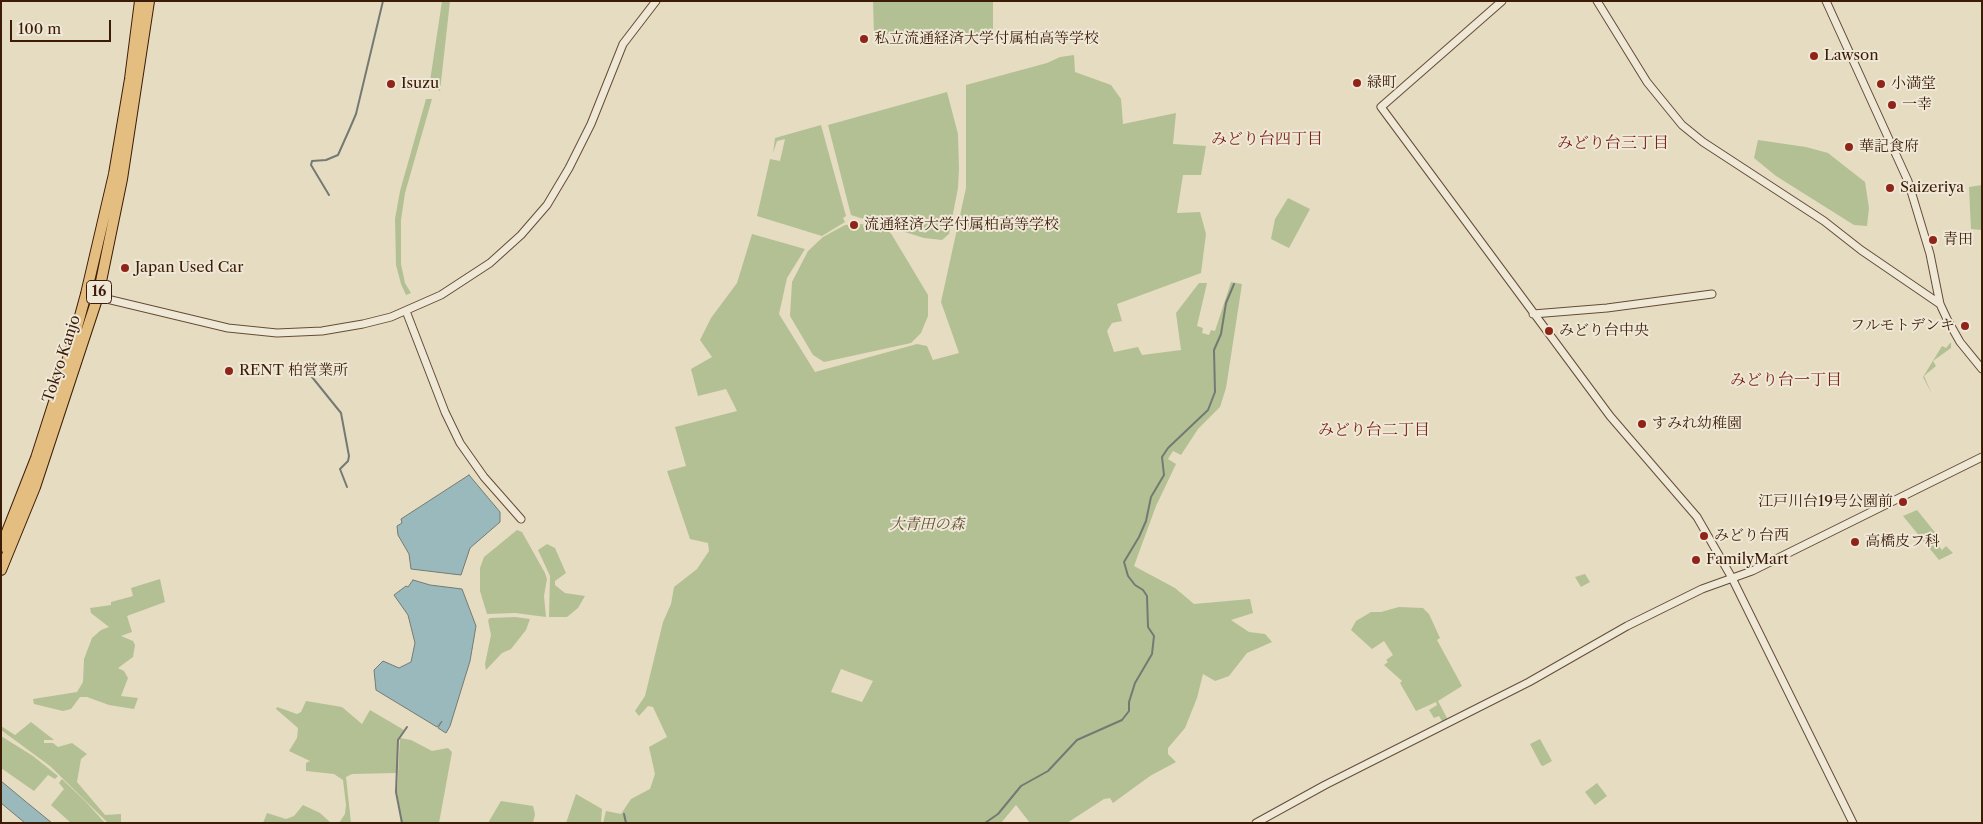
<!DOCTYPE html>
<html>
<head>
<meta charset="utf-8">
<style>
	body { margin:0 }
	#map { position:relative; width:1983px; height:824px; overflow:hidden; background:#e6dcc1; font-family:"Libre Caslon Text",serif }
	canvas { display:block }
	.frame { position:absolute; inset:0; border:2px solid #3c1c06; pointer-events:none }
	.scale { position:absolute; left:10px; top:20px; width:101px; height:22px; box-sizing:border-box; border:2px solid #3c1c06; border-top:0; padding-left:6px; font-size:15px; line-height:18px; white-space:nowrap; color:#3c1c06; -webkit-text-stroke:4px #efe8d7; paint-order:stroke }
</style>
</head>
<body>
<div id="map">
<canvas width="1983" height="824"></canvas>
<div class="frame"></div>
<div class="scale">100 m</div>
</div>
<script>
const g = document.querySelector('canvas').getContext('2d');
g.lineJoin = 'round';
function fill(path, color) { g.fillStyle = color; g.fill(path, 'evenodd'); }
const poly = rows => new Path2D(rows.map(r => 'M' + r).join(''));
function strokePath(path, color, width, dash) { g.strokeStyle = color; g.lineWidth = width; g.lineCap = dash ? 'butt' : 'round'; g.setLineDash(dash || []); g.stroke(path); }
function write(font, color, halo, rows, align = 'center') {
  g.font = font + ' "Libre Caslon Text","Noto Serif JP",serif'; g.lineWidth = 4; g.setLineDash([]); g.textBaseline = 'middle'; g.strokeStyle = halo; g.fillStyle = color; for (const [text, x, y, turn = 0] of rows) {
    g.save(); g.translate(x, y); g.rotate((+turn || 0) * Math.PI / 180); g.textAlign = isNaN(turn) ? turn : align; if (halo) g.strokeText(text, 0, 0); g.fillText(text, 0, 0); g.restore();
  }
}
fill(poly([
	[442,1,450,1,440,91,436,89,430,81],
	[873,1,993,1,993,34,874,34],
	[1074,55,1075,72,1111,85,1121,99,1123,124,1176,113,1173,144,1206,146,1201,175,1183,175,1177,213,1200,212,1206,234,1201,273,1117,304,1122,321,1112,323,1107,331,1114,352,1138,347,1142,355,1181,350,1176,313,1199,283,1207,283,1197,326,1203,328,1202,333,1209,335,1211,330,1215,331,1231,282,1242,284,1226,388,1220,407,1198,429,1181,455,1173,451,1168,459,1176,464,1156,506,1134,566,1175,588,1194,604,1250,599,1253,613,1231,620,1249,632,1265,634,1272,642,1247,653,1229,676,1215,681,1203,674,1197,698,1185,728,1168,748,1168,754,1176,762,1150,776,1113,803,1110,798,1104,799,1067,823,1030,823,1016,805,1001,823,603,823,606,811,621,814,631,799,650,789,655,774,649,747,667,737,653,707,648,706,639,716,635,711,645,696,663,622,671,604,674,587,697,569,709,551,708,543,690,539,667,471,686,466,675,427,737,411,726,389,698,396,691,369,712,357,700,340,711,318,737,283,752,234,805,249,787,278,779,314,815,372,917,344,927,346,933,360,959,353,941,302,966,188,966,85,1047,63,1060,57],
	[841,669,873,681,862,702,831,692],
	[947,92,958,134,959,169,958,188,949,234,942,240,924,238,851,215,828,125],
	[426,99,432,99,405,193,401,220,401,264,405,283,411,293,406,295,401,284,396,265,395,219,400,191],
	[821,125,846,216,843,218,845,222,822,236,757,216,770,159,780,161,785,139,777,141,773,153,775,138],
	[1758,140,1806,147,1828,153,1865,182,1869,208,1867,226,1854,225,1776,176,1754,158],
	[1982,185,1982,230,1971,229,1969,187],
	[1288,198,1310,209,1289,248,1271,239,1275,219],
	[860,224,877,226,887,229,892,235,928,295,928,316,921,333,911,343,824,362,813,355,790,316,792,282,808,251,823,237,845,225],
	[1951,342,1951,348,1933,361,1936,366,1924,376,1932,394,1923,377,1942,346,1946,348],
	[1917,510,1938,536,1933,539,1942,550,1946,546,1953,553,1939,560,1903,516],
	[517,530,522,532,545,573,547,579,544,596,546,617,515,613,487,614,480,591,480,568,484,557],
	[547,544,555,548,566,573,555,581,555,585,565,593,585,596,578,608,567,617,549,617,550,576,538,550],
	[1585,574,1590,582,1581,587,1575,577],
	[160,579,165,602,127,616,132,632,121,636,133,641,135,645,133,657,118,668,124,671,128,678,121,696,138,698,134,709,109,705,87,697,80,697,71,709,63,711,34,704,33,699,77,692,83,682,84,659,92,638,101,630,109,627,91,613,90,608,111,605,111,602,133,596,131,588],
	[1399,607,1423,608,1429,614,1440,638,1437,640,1462,686,1438,701,1448,720,1443,723,1439,716,1434,718,1429,710,1437,705,1436,702,1416,711,1400,683,1402,681,1384,665,1388,662,1386,660,1393,655,1384,641,1372,649,1351,630,1356,621,1371,612,1381,612],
	[515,617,530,619,526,630,511,649,502,653,486,670,485,664,491,635,488,620,490,618],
	[306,701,342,707,362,724,370,710,404,730,398,739,396,773,352,774,346,777,351,823,339,823,345,814,346,805,343,780,334,774,306,771,306,763,310,761,289,751,297,738,298,728,276,709,277,707,297,714,301,712],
	[31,722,54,740,44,740,44,743,53,743,58,747,72,743,87,754,81,759,77,782,105,815,121,814,121,823,108,823,50,766,1,730,1,726,15,735],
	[1,736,33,756,58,776,55,779,48,775,34,791,1,768],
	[400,738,411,740,432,751,448,748,452,752,439,823,402,823,397,792],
	[1540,739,1552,761,1543,766,1541,765,1530,744],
	[62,779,86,802,105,823,71,823,51,805,64,789,59,783],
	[1597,783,1607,796,1595,805,1585,792],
	[576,794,602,809,601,823,566,823],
	[501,801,533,806,535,814,533,823,488,823],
	[303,805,320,813,331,823,263,823,267,813,286,819,294,816]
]), '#b3c094');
const water = poly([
	[469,475,500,512,500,522,470,548,461,575,411,569,409,554,398,535,397,526,402,523,401,519,469,475],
	[413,580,430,585,462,589,476,626,470,661,450,726,446,733,438,728,442,721,437,727,376,690,374,670,383,661,399,668,411,662,415,643,408,615,394,595,406,586,408,587,413,580],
	[1,781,25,801,52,823,25,823,1,803,1,781]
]);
fill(water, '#9ab9bc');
strokePath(water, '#747a73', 1);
strokePath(poly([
	[329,195,311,165,312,161,326,160,338,155,350,128,356,114,383,1],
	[312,377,341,413,349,456,348,461,340,469,347,487],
	[624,814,626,823],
	[402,823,396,792,398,740,407,727],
	[985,823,998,814,1021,786,1048,771,1077,740,1122,720,1129,711,1129,702,1135,683,1152,654,1154,636,1148,627,1147,596,1143,590,1135,585,1128,576,1124,562,1139,537,1146,521,1151,497,1164,475,1162,457,1168,448,1208,410,1215,392,1214,350,1221,334,1226,303,1234,284]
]), '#747a73', 2);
const minor = poly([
	[1502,1,1381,107,1610,416,1697,517,1732,578,1853,823],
	[1597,1,1647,82,1682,125,1703,142,1824,221,1861,250,1940,304],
	[1826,1,1908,181,1930,254,1940,304,1947,319,1960,342,1982,369],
	[86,294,228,328,277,333,322,331,363,324,391,317,441,295,490,263,521,235,547,205,569,168,591,124,623,44,656,1],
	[406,311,445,412,460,443,484,477,521,519],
	[1533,314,1607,308,1712,294],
	[1256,823,1325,785,1529,682,1627,626,1702,589,1752,571,1982,457]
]);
const highway = poly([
	[1,547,36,458,71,349,86,294,114,174,130,79,140,1],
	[1,570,35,487,98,296,122,179,149,1]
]);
strokePath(minor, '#664c35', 9);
strokePath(highway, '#3c1c06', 12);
strokePath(minor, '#efe8d7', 7);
strokePath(highway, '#e3be80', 10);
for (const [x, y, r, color] of [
	[864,39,5,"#8f2418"],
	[1814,56,5,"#8f2418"],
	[1357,83,5,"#8f2418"],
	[391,84,5,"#8f2418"],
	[1881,84,5,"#8f2418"],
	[1892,105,5,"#8f2418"],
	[1849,147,5,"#8f2418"],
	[1890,188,5,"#8f2418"],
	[854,225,5,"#8f2418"],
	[1933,240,5,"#8f2418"],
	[125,268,5,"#8f2418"],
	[1965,326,5,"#8f2418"],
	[1549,331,5,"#8f2418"],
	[229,371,5,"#8f2418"],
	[1642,424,5,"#8f2418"],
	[1903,502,5,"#8f2418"],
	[1704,536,5,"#8f2418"],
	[1855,542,5,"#8f2418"],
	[1696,560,5,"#8f2418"]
]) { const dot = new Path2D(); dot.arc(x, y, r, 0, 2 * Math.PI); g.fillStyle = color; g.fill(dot); strokePath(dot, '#efe8d7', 2); }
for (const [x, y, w] of [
	[99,292,25]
]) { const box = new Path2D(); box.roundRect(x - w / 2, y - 11.5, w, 23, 4); g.fillStyle = '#efe8d7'; g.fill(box); strokePath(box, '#3c1c06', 1); }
write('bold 14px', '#3c1c06', null, [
	["16",99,292]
]);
write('15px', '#3c1c06', '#efe8d7', [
	["私立流通経済大学付属柏高等学校",874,39],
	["Lawson",1824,56],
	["緑町",1367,83],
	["Isuzu",401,84],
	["小満堂",1891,84],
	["一幸",1902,105],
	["華記食府",1859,147],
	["Saizeriya",1900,188],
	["流通経済大学付属柏高等学校",864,225],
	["青田",1943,240],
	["Japan Used Car",135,268],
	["フルモトデンキ",1955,326,"right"],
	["みどり台中央",1559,331],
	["RENT 柏営業所",239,371],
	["すみれ幼稚園",1652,424],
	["江戸川台19号公園前",1893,502,"right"],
	["みどり台西",1714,536],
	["高橋皮フ科",1865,542],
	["FamilyMart",1706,560]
], 'left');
write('15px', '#3c1c06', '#efe8d7', [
	["Tokyo Kanjo",62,359,-72]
]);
write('italic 15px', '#604d31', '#efe8d7', [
	["大青田の森",927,525]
]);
write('16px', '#7a1f14', '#efe8d7', [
	["みどり台四丁目",1267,139],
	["みどり台三丁目",1613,143],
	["みどり台一丁目",1786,380],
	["みどり台二丁目",1374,430]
]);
</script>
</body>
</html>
